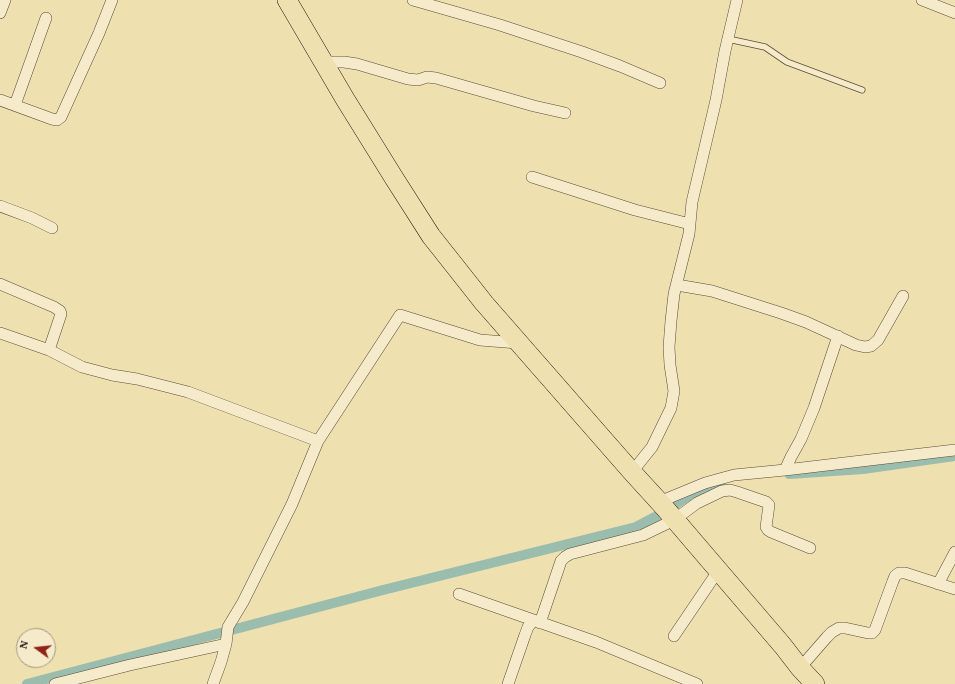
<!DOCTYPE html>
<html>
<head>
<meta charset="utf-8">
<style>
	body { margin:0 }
	#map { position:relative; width:955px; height:684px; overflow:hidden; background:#efe0af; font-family:Vollkorn,serif }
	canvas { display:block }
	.north { position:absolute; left:16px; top:628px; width:40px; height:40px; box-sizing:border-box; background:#f5ebcb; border:1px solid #a39880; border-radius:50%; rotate:285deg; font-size:11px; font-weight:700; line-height:16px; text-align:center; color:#271b0f }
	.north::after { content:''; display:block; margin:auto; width:14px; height:18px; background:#8f2418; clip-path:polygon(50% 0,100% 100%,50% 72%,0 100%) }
</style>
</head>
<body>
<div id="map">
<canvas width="955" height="684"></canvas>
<div class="north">N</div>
</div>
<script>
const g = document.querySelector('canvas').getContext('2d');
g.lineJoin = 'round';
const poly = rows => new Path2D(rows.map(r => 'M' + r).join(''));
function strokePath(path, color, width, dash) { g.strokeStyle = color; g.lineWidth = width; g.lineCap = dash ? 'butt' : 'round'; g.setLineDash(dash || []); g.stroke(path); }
strokePath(poly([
	[789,474,863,469,955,456],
	[27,684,383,590,636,527,657,516,685,498,708,488,720,484]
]), '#9abdad', 10);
const lane = poly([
	[728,39,765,47,787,62,862,90]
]);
const street = poly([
	[413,0,500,25,582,52,620,66,660,83],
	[922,0,955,13],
	[0,13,5,0],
	[324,62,344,62,357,64,408,79,418,80,427,77,436,78,534,106,565,113],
	[0,100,52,119,57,120,61,117,99,33,112,0],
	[15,105,46,18],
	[532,177,635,210,690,224],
	[0,206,32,218,52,228],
	[0,284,54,307,60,311,61,314,49,350],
	[677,285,712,291,781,313,806,322,856,345,865,347,871,346,878,340,903,296],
	[0,333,49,350,82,367,112,375,137,379,188,392,318,441],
	[785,470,791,457,801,439,814,408,838,336],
	[632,472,652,447,671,408,674,391,670,365,669,347,671,321,674,294,689,234,692,202,716,100,725,51,737,0],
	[659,502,705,483,734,475,785,470,955,450],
	[938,584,955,552],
	[459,594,596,642,697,684],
	[540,623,561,561,565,557,570,554,643,535,674,520,697,503,722,491,730,490,737,492,766,502,769,505,766,527,768,530,771,532,810,548],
	[674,636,718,571],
	[800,668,827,637,832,632,839,628,845,628,868,633,872,633,875,630,893,581,895,576,899,573,905,573,955,589],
	[55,684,130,665,226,644],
	[213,684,221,662,226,644,228,627,243,602,292,504,318,441,400,315,480,340,518,343],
	[508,684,525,635,528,627,533,621]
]);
const highway = poly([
	[287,0,345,99,394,178,431,236,454,265,484,303,632,472,664,507,783,646,800,668,815,684]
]);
strokePath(lane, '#594c37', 7);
strokePath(street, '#594c37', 12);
strokePath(highway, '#271b0f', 20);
strokePath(lane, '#f5ebcb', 5.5);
strokePath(street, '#f5ebcb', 11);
strokePath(highway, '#efe0af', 19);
</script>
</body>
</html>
